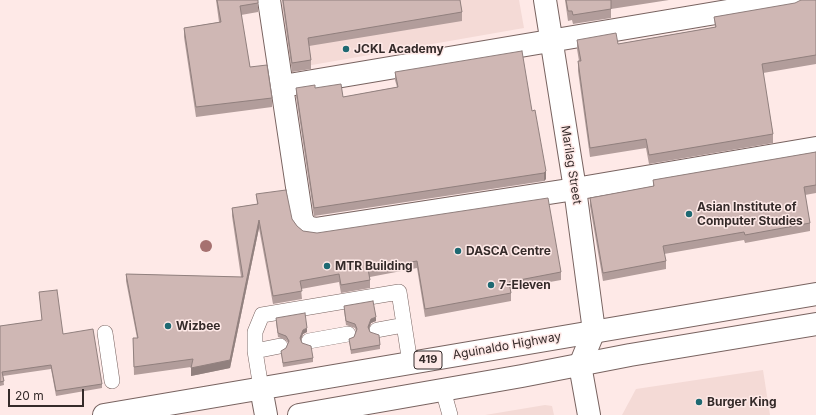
<!DOCTYPE html>
<html>
<head>
<meta charset="utf-8">
<style>
	body { margin:0 }
	#map { position:relative; width:816px; height:415px; overflow:hidden; background:#fee9e7; font-family:Inter,sans-serif }
	canvas { display:block }
	.scale { position:absolute; left:8px; top:389px; width:76px; height:18px; box-sizing:border-box; border:2px solid #352b2a; border-top:0; padding-left:5px; font-size:12px; line-height:14px; white-space:nowrap; color:#352b2a; -webkit-text-stroke:3px #fee9e7; paint-order:stroke }
</style>
</head>
<body>
<div id="map">
<canvas width="816" height="415"></canvas>
<div class="scale">20 m</div>
</div>
<script>
const g = document.querySelector('canvas').getContext('2d');
g.lineJoin = 'round';
function fill(path, color) { g.fillStyle = color; g.fill(path, 'evenodd'); }
const poly = rows => new Path2D(rows.map(r => 'M' + r).join(''));
function strokePath(path, color, width, dash) { g.strokeStyle = color; g.lineWidth = width; g.lineCap = dash ? 'butt' : 'round'; g.setLineDash(dash || []); g.stroke(path); }
function write(font, color, halo, rows, align = 'center') {
  g.font = font + ' Inter,sans-serif'; g.lineWidth = 3; g.setLineDash([]); g.textBaseline = 'middle'; g.strokeStyle = halo; g.fillStyle = color; for (const [text, x, y, turn = 0] of rows) {
    g.save(); g.translate(x, y); g.rotate((+turn || 0) * Math.PI / 180); g.textAlign = isNaN(turn) ? turn : align; if (halo) g.strokeText(text, 0, 0); g.fillText(text, 0, 0); g.restore();
  }
}
fill(poly([
	[310,0,519,0,524,28,289,69,279,5],
	[763,370,770,415,622,415,636,389],
	[545,405,552,406,554,415,485,415]
]), '#f4dad6');
const service = poly([
	[377,330,404,325],
	[105,333,112,381],
	[309,341,348,334],
	[255,351,280,346],
	[261,388,255,351,255,332,262,315,399,292,410,363],
	[443,390,450,415]
]);
const minor = poly([
	[269,0,302,220,307,227,315,229,575,189,816,148],
	[545,0,575,189,594,331],
	[283,86,793,0]
]);
const secondary = poly([
	[589,415,580,365,594,331]
]);
const trunk = poly([
	[261,388,266,415],
	[104,415,816,294],
	[299,415,522,376,630,355,816,324]
]);
strokePath(service, '#786360', 16);
strokePath(minor, '#786360', 24);
strokePath(secondary, '#786360', 24);
strokePath(trunk, '#786360', 24);
strokePath(service, '#fff', 15);
strokePath(minor, '#fff', 22);
strokePath(secondary, '#fff', 22);
strokePath(trunk, '#fff', 22);
g.fillStyle = '#a67170';
for (const [x, y] of [
	[206,246]
]) { g.beginPath(); g.arc(x, y, 6, 0, 2 * Math.PI); g.fill(); }
fill(poly([
	[216,0,258,0,258,12,241,15,250,67,272,98,272,107,196,117,184,37,184,28,219,22],
	[282,0,460,0,462,12,462,21,309,46,311,60,311,69,292,72],
	[565,0,669,0,611,9,611,18,573,24,572,20,568,21],
	[816,0,816,64,763,73,773,134,773,143,649,164,646,148,590,157,578,71,578,61,579,61,577,49,577,40,618,44,715,27,714,17],
	[395,72,532,111,546,179,544,181,314,216,296,96,296,88,315,88,343,97,397,87,395,80],
	[816,152,816,193,805,195,810,223,810,231,745,243,744,240,664,254,666,261,666,269,603,281,590,206,590,198,653,186,653,180],
	[256,194,292,219,297,226,303,231,561,272,561,280,511,289,511,301,425,317,417,268,370,277,370,288,341,293,339,282,301,289,302,299,273,304,259,228,230,368,191,376,191,367,134,375,133,338,137,338,126,281,126,274,241,277,232,216,232,208,257,204],
	[39,292,63,334,102,384,102,388,56,396,51,369,3,376,4,385,0,386,0,326,42,320],
	[344,306,376,321,371,323,369,329,370,332,380,345,380,349,351,354,349,339,354,337,356,331,355,328,346,325,344,310],
	[276,318,307,332,303,334,301,340,302,343,313,358,313,362,283,367,281,351,286,348,288,343,286,340,278,337,276,322]
]), '#b29d9b');
fill(poly([
	[546,171,546,179,544,181,544,173],
	[259,220,259,228,230,368,191,376,191,368,230,360],
	[376,317,376,321,371,323,368,331,368,327,371,319],
	[307,328,307,332,303,334,300,342,300,338,303,330]
]), '#91807e');
const building = poly([
	[217,0,258,0,258,3,240,6,250,67,267,65,272,98,196,107,184,28,221,22,217,0],
	[283,0,460,0,462,12,308,38,311,60,292,63,283,0],
	[566,0,611,0,611,9,573,15,572,11,568,11,566,0],
	[801,0,816,0,816,55,762,64,773,134,649,155,646,139,590,148,578,61,581,61,577,40,616,33,618,44,716,27,714,17,795,3,801,0],
	[522,51,532,111,535,110,546,171,544,173,314,208,296,88,315,85,315,88,341,84,343,97,398,87,395,72,522,51],
	[816,152,816,185,804,187,810,223,745,235,744,232,663,246,666,261,603,273,590,198,654,186,653,180,816,152],
	[286,190,292,219,297,226,303,231,317,233,548,198,561,272,509,282,511,293,425,309,417,261,368,269,370,280,341,285,339,274,300,281,302,291,273,296,259,220,230,360,191,368,193,359,134,367,133,338,138,338,126,274,243,277,232,208,258,204,256,194,286,190],
	[57,290,63,334,93,329,102,384,56,391,51,365,2,372,4,381,0,382,0,326,42,320,39,292,57,290],
	[373,301,376,317,371,319,368,327,370,332,379,335,380,345,351,350,349,339,354,337,357,329,355,324,346,321,344,306,373,301],
	[305,313,307,328,303,330,300,338,302,343,311,346,313,358,283,363,281,351,286,348,289,341,286,336,278,333,276,318,305,313]
]);
fill(building, '#cfb7b4');
strokePath(building, '#91807e', 1);
for (const [x, y, r, color] of [
	[346,49,4,"#1e6972"],
	[689,214,4,"#1e6972"],
	[458,251,4,"#1e6972"],
	[327,266,4,"#1e6972"],
	[491,285,4,"#1e6972"],
	[168,326,4,"#1e6972"],
	[699,402,4,"#1e6972"]
]) { const dot = new Path2D(); dot.arc(x, y, r, 0, 2 * Math.PI); g.fillStyle = color; g.fill(dot); strokePath(dot, '#fee9e7', 1.5); }
for (const [x, y, w] of [
	[428,360,28]
]) { const box = new Path2D(); box.roundRect(x - w / 2, y - 9, w, 18, 3); g.fillStyle = '#fee9e7'; g.fill(box); strokePath(box, '#352b2a', 1); }
write('bold 11px', '#352b2a', null, [
	["419",428,360]
]);
write('bold 12px', '#352b2a', '#fee9e7', [
	["JCKL Academy",354,49],
	["Asian Institute of",697,207],
	["Computer Studies",697,221],
	["DASCA Centre",466,251],
	["MTR Building",335,266],
	["7-Eleven",499,285],
	["Wizbee",176,326],
	["Burger King",707,402]
], 'left');
write('12px', '#352b2a', '#fee9e7', [
	["Marilag Street",571,165,81],
	["Aguinaldo Highway",507,346,-10]
]);
</script>
</body>
</html>
